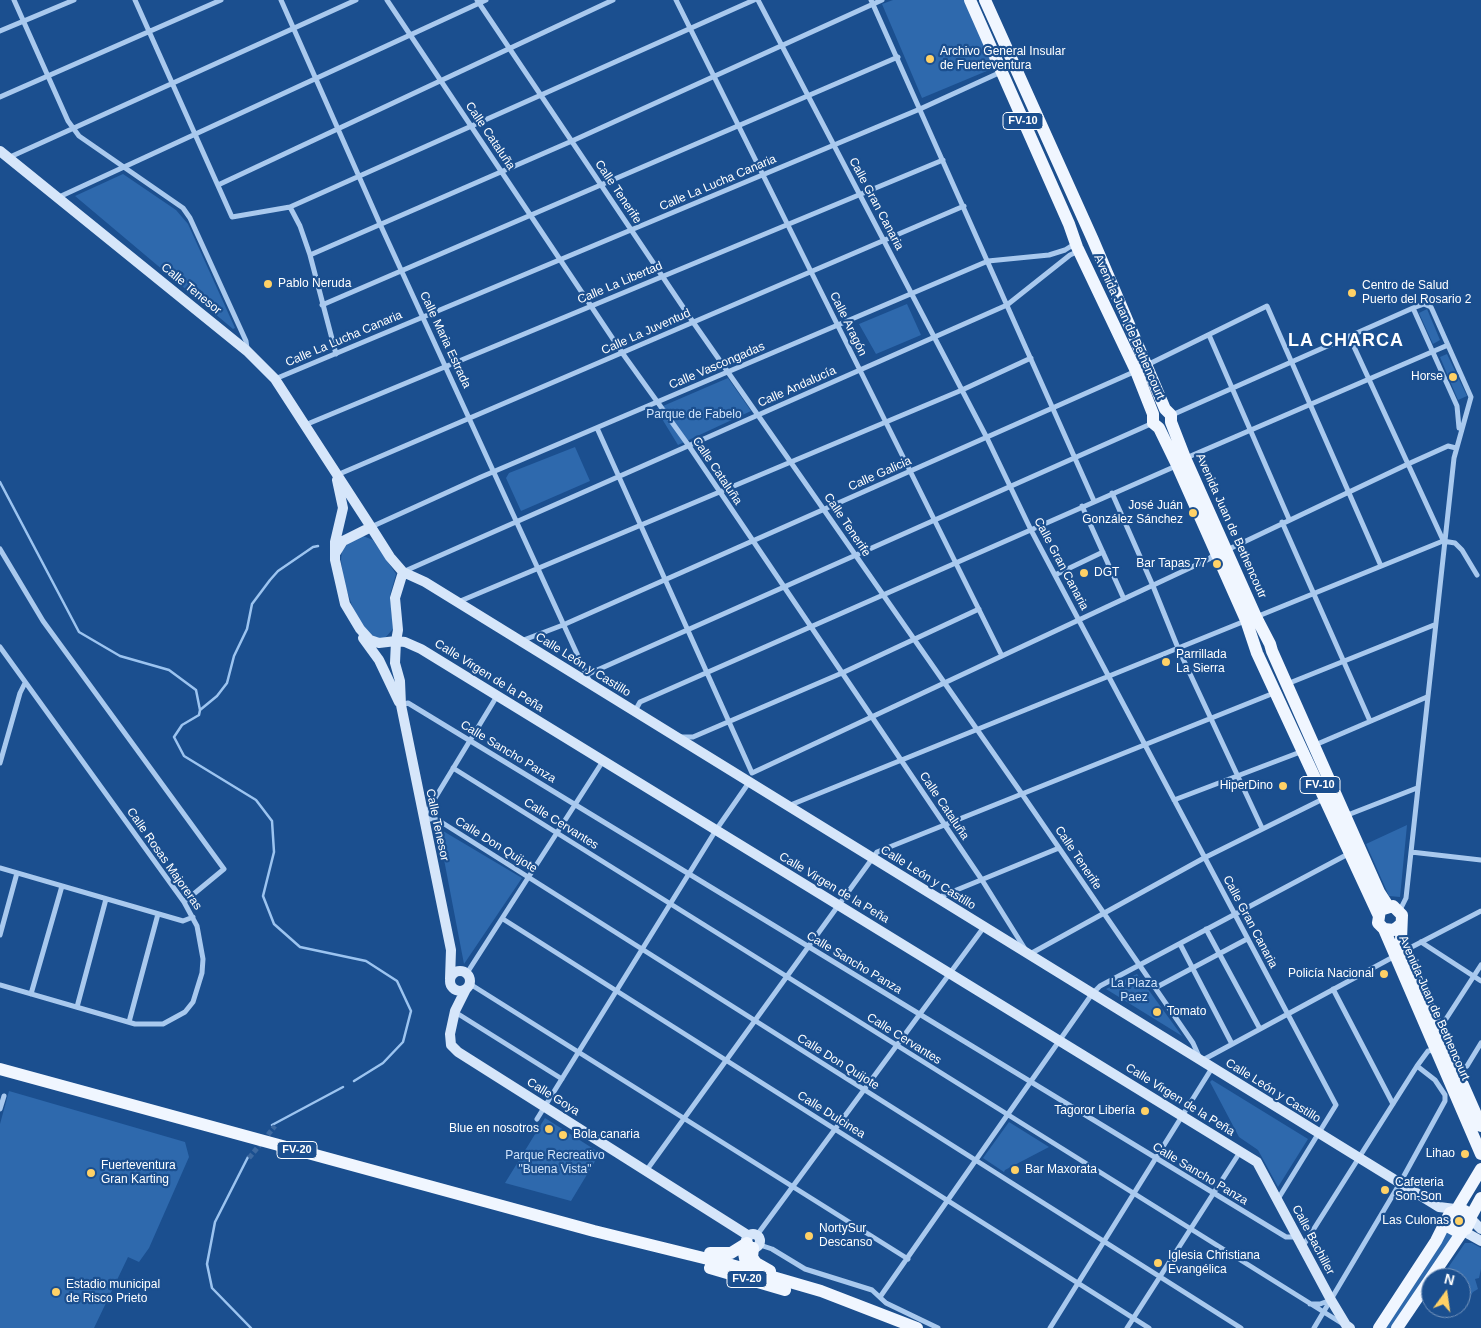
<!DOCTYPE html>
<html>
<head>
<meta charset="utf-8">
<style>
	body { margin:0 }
	#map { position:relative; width:1481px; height:1328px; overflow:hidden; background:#1b4f8f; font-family:Arial,sans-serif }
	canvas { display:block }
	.north { position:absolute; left:1421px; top:1268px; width:50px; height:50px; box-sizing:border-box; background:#1b4f8f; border:1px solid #7695bc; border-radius:50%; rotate:14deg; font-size:14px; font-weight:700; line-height:20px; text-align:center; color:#fff }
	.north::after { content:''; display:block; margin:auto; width:18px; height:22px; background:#ffd166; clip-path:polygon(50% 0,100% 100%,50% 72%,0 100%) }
</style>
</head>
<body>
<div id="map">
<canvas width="1481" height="1328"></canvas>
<div class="north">N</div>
</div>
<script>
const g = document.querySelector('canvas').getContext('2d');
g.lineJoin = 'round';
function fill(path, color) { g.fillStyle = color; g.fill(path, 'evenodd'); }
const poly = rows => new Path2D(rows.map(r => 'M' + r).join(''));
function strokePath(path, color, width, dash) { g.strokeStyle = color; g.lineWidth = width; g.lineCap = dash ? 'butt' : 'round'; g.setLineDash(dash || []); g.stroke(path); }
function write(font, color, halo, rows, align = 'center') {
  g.font = font + ' Arial,sans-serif'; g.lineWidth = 4.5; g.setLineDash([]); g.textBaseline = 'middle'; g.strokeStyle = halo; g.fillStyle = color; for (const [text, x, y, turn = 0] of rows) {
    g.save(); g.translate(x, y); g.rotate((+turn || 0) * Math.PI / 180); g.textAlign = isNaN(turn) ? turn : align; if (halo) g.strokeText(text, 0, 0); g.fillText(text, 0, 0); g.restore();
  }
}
fill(poly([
	[893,0,964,0,994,68,922,98,882,4],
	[123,174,176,210,188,224,235,328,233,329,75,196],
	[907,304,921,335,876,354,859,324],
	[1427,309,1440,340,1433,344,1419,313],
	[1447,354,1467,396,1458,400,1440,357],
	[728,378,751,411,678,445,656,409],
	[575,447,590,481,521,511,506,478,509,473],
	[363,536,373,540,396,574,390,595,393,629,384,639,374,637,363,626,353,608,344,583,341,560,342,551,348,543],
	[1407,825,1400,897,1389,896,1366,844],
	[438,828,522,878,464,964],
	[1137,974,1182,1036,1106,989],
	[1212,1080,1308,1139,1278,1187,1258,1150,1239,1137,1210,1082],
	[9,1091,185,1142,189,1157,149,1248,139,1262,128,1257,94,1328,0,1328,0,1124],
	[545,1118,600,1153,571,1201,505,1183],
	[1009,1122,1049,1147,1005,1170,1004,1172,983,1158],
	[1447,1232,1454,1236,1392,1328,1383,1328],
	[1465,1243,1472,1243,1481,1248,1481,1269,1479,1278,1475,1279,1478,1289,1473,1292,1467,1301,1461,1297,1461,1278,1441,1278]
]), '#2e69ad');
strokePath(poly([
	[0,482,79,632,120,656,169,670,196,690,200,710,199,715,182,725,174,737,184,756,256,800,272,821,274,852,263,896,274,924,300,947,366,961,397,981,411,1011,403,1042,383,1063,354,1081],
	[200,710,217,696,227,683,234,656,247,629,252,604,270,580,278,571,313,547,318,546],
	[272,1125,343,1087],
	[248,1157,215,1222,207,1264,212,1288,251,1328]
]), '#9cc4f0', 2.5);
strokePath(poly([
	[249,1158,275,1126]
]), '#3d69a0', 5, [5, 2.5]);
strokePath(poly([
	[14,0,68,121,79,136,183,208,190,218,246,341,247,348],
	[135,0,232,217,290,207,754,0],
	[281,0,380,224,589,680],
	[387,0,623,354,689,446,982,880,1025,949],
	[477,0,693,322,1022,794,1193,1043,1201,1061,1395,956],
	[676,0,1002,656],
	[758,0,987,438,1031,530,1336,1105,1278,1199],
	[871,0,1094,501],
	[0,31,74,0],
	[0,97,221,0],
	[10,157,356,0],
	[218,185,613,0],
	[59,197,486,0],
	[290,207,300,226,310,255,336,354],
	[310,255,572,141,882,0],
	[322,305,898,57],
	[1413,308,1457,406,1459,428],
	[1209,335,1289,519],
	[1349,336,1443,540],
	[1147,365,1267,306,1381,566],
	[275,379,920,109,1001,72],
	[1172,415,1413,308,1424,304,1431,307,1471,397,1454,458,1406,898,1400,910],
	[305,425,943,160],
	[597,428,752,773],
	[1186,458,1448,345],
	[337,475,964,206],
	[1112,493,1153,586,1178,648,1262,828],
	[1082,506,1124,599],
	[1282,522,1370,721],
	[371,527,481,477,988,261,1049,255,1065,250,1076,243],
	[1443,541,1455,543,1462,550,1477,575],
	[0,549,43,621,224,869,184,902],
	[1227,550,1408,464,1448,446,1456,448],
	[405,571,1007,305,1070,255,1079,251],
	[1055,575,1103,552],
	[458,602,962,390,1031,358],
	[1256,617,1443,541],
	[521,641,563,625,1136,371],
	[0,647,184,902,197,926,203,959,202,973,193,1002,185,1012,163,1024,135,1024,0,985],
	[586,675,1153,423],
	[1287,684,1434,625],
	[497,696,423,818,438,820,1241,1328],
	[401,705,408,703,1286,1237,1297,1237],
	[635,711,640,702,1176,466],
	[679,737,693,737,842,673,979,609],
	[1315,745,1427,697],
	[0,763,20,693,25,683],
	[453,768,1343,1324],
	[752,773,1209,559,1216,553],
	[1174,800,1303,751],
	[788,806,1245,621],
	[1345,816,1417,788],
	[1411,852,1481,860],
	[0,868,183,921,193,917],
	[937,898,1059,848],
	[503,919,1149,1328],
	[1206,929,1260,1029],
	[0,935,17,873],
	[1421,942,1481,981],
	[1180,944,1232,1044],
	[1404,951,1481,911],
	[1030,954,1204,858,1323,799],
	[467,973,603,761],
	[470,984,908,1259],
	[1155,988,1247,939],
	[1333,989,1393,1104],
	[31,994,62,886],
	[77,1007,106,899],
	[455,1012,562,1079],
	[129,1022,158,914],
	[1439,1026,1446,1019,1481,965],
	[1458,1071,1467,1066,1481,1043],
	[0,1109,4,1096],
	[537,1119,716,830,750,781],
	[646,1171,877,852,1274,693],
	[757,1235,984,927],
	[760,1245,772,1249,805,1269,872,1290,886,1303,938,1328],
	[1303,1246,1417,1066,1428,1051,1435,1050],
	[880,1297,1092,994,1100,986,1350,853],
	[1310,1304,1320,1304,1331,1300],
	[1050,1328,1212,1068],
	[1127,1328,1240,1152],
	[1314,1328,1400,1183,1445,1101,1445,1095,1435,1080,1417,1066]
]), '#a9c9ee', 5);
strokePath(poly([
	[0,151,247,351,275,379,371,527],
	[335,554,343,541,371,527,390,557,403,572,395,598,398,630,396,641,379,643,370,640,360,629,345,604,335,560,335,542,343,508,337,480],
	[403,572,425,582,1439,1207,1455,1209],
	[363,638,379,660,399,702],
	'450 981a10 10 0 1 1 20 0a10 10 0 1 1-20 0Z',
	[450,979,451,950,401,705,400,681,395,663,396,641,405,642,421,649,1257,1162,1331,1300,1346,1325,1350,1328],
	[466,989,455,1011,450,1034,451,1045,458,1052,749,1236],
	[1471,1219,1481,1229],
	[1463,1231,1481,1241],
	'746 1241a7 7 0 1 1 14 0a7 7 0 1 1-14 0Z'
]), '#d6e6fa', 10);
strokePath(poly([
	[970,0,1069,224,1077,247,1136,371,1153,414,1153,423,1159,428,1177,465,1246,620,1257,653,1378,914],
	[985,0,1093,240,1165,409,1171,415,1171,422,1185,458,1256,617,1270,644,1272,651,1379,892,1388,906],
	[1401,924,1394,930,1384,929,1378,923,1380,910,1393,906,1402,915,1401,940,1404,951,1481,1126],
	[1384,929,1481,1154],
	[0,1069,594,1231,728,1264,821,1291,917,1328],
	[1457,1209,1481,1169],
	[1470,1218,1481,1198],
	[753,1248,752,1257,756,1263,770,1271],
	[710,1253,731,1253,747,1243],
	[744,1253,746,1264,752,1273],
	[710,1268,785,1290],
	[1379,1328,1436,1241,1450,1213,1461,1209,1468,1213,1471,1219,1466,1229,1458,1232,1449,1227,1447,1220],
	[1397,1328,1462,1232]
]), '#f0f6ff', 12);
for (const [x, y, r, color] of [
	[930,59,5,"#ffd166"],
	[268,284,5,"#ffd166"],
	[1352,293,5,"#ffd166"],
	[1453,377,5,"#ffd166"],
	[1193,513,5,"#ffd166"],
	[1217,564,5,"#ffd166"],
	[1084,573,5,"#ffd166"],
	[1166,662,5,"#ffd166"],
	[1283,786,5,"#ffd166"],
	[1384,974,5,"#ffd166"],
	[1157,1012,5,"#ffd166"],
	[1145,1111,5,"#ffd166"],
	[549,1129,5,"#ffd166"],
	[563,1135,5,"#ffd166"],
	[1465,1154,5,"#ffd166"],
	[1015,1170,5,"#ffd166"],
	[91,1173,5,"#ffd166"],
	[1385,1190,5,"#ffd166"],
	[1459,1221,5,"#ffd166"],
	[809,1236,5,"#ffd166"],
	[1158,1263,5,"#ffd166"],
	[56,1292,5,"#ffd166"]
]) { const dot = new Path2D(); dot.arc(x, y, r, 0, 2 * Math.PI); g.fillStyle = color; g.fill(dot); strokePath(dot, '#1b4f8f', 2); }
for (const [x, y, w] of [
	[1023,121,40],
	[1320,785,40],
	[297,1150,40],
	[747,1279,40]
]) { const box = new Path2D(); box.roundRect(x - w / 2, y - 8.5, w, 17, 4); g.fillStyle = '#1b4f8f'; g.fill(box); strokePath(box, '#fff', 1); }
write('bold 11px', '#fff', null, [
	["FV-10",1023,121],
	["FV-10",1320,785],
	["FV-20",297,1150],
	["FV-20",747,1279]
]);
write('12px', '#fff', '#1b4f8f', [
	["Archivo General Insular",940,52],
	["de Fuerteventura",940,66],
	["Pablo Neruda",278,284],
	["Centro de Salud",1362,286],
	["Puerto del Rosario 2",1362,300],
	["Horse",1443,377,"right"],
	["José Juán",1183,506,"right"],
	["González Sánchez",1183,520,"right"],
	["Bar Tapas 77",1207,564,"right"],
	["DGT",1094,573],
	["Parrillada",1176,655],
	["La Sierra",1176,669],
	["HiperDino",1273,786,"right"],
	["Policía Nacional",1374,974,"right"],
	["Tomato",1167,1012],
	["Tagoror Libería",1135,1111,"right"],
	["Blue en nosotros",539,1129,"right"],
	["Bola canaria",573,1135],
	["Lihao",1455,1154,"right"],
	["Fuerteventura",101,1166],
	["Gran Karting",101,1180],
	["Bar Maxorata",1025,1170],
	["Cafeteria",1395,1183],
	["Son-Son",1395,1197],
	["Las Culonas",1449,1221,"right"],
	["NortySur",819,1229],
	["Descanso",819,1243],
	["Iglesia Christiana",1168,1256],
	["Evangélica",1168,1270],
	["Estadio municipal",66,1285],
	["de Risco Prieto",66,1299]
], 'left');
write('12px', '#fff', '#1b4f8f', [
	["Calle Cataluña",490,136,56],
	["Calle La Lucha Canaria",718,183,-23],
	["Calle Tenerife",618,192,56],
	["Calle Gran Canaria",876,204,62],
	["Calle La Libertad",620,283,-23],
	["Calle Tenesor",191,289,39],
	["Calle Aragón",848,324,64],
	["Avenida Juan de Bethencourt",1129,327,66],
	["Calle La Juventud",646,332,-24],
	["Calle La Lucha Canaria",344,339,-23],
	["Calle Maria Estrada",445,340,65],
	["Calle Vascongadas",717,366,-23],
	["Calle Andalucía",797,387,-24],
	["Calle Cataluña",717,471,56],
	["Calle Galicia",880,474,-24],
	["Calle Tenerife",847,525,56],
	["Avenida Juan de Bethencoutr",1231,526,66],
	["Calle Gran Canaria",1061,564,62],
	["Calle León y Castillo",583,665,32],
	["Calle Virgen de la Peña",489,676,32],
	["Calle Sancho Panza",508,752,31],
	["Calle Cataluña",944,806,56],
	["Calle Cervantes",561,824,32],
	["Calle Tenesor",437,825,78],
	["Calle Don Quijote",496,845,32],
	["Calle Tenerife",1078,858,56],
	["Calle Rosas Majoreras",164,859,55],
	["Calle León y Castillo",928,878,32],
	["Calle Virgen de la Peña",834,888,31],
	["Calle Gran Canaria",1250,922,62],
	["Calle Sancho Panza",854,963,31],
	["Avenida Juan de Bethencourt",1434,1008,66],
	["Calle Cervantes",904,1039,32],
	["Calle Don Quijote",838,1062,32],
	["Calle León y Castillo",1273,1091,32],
	["Calle Goya",553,1097,32],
	["Calle Virgen de la Peña",1180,1100,32],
	["Calle Dulcinea",831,1115,32],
	["Calle Sancho Panza",1200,1174,31],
	["Calle Bachiller",1313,1240,62]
]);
write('12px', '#cfe3fa', '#1b4f8f', [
	["Parque de Fabelo",694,415],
	["La Plaza",1134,984],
	["Paez",1134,998],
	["Parque Recreativo",555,1156],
	["\"Buena Vista\"",555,1170]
]);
g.letterSpacing = '1px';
write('bold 18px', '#fff', '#1b4f8f', [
	["LA CHARCA",1346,341]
]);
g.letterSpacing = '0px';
</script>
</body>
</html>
